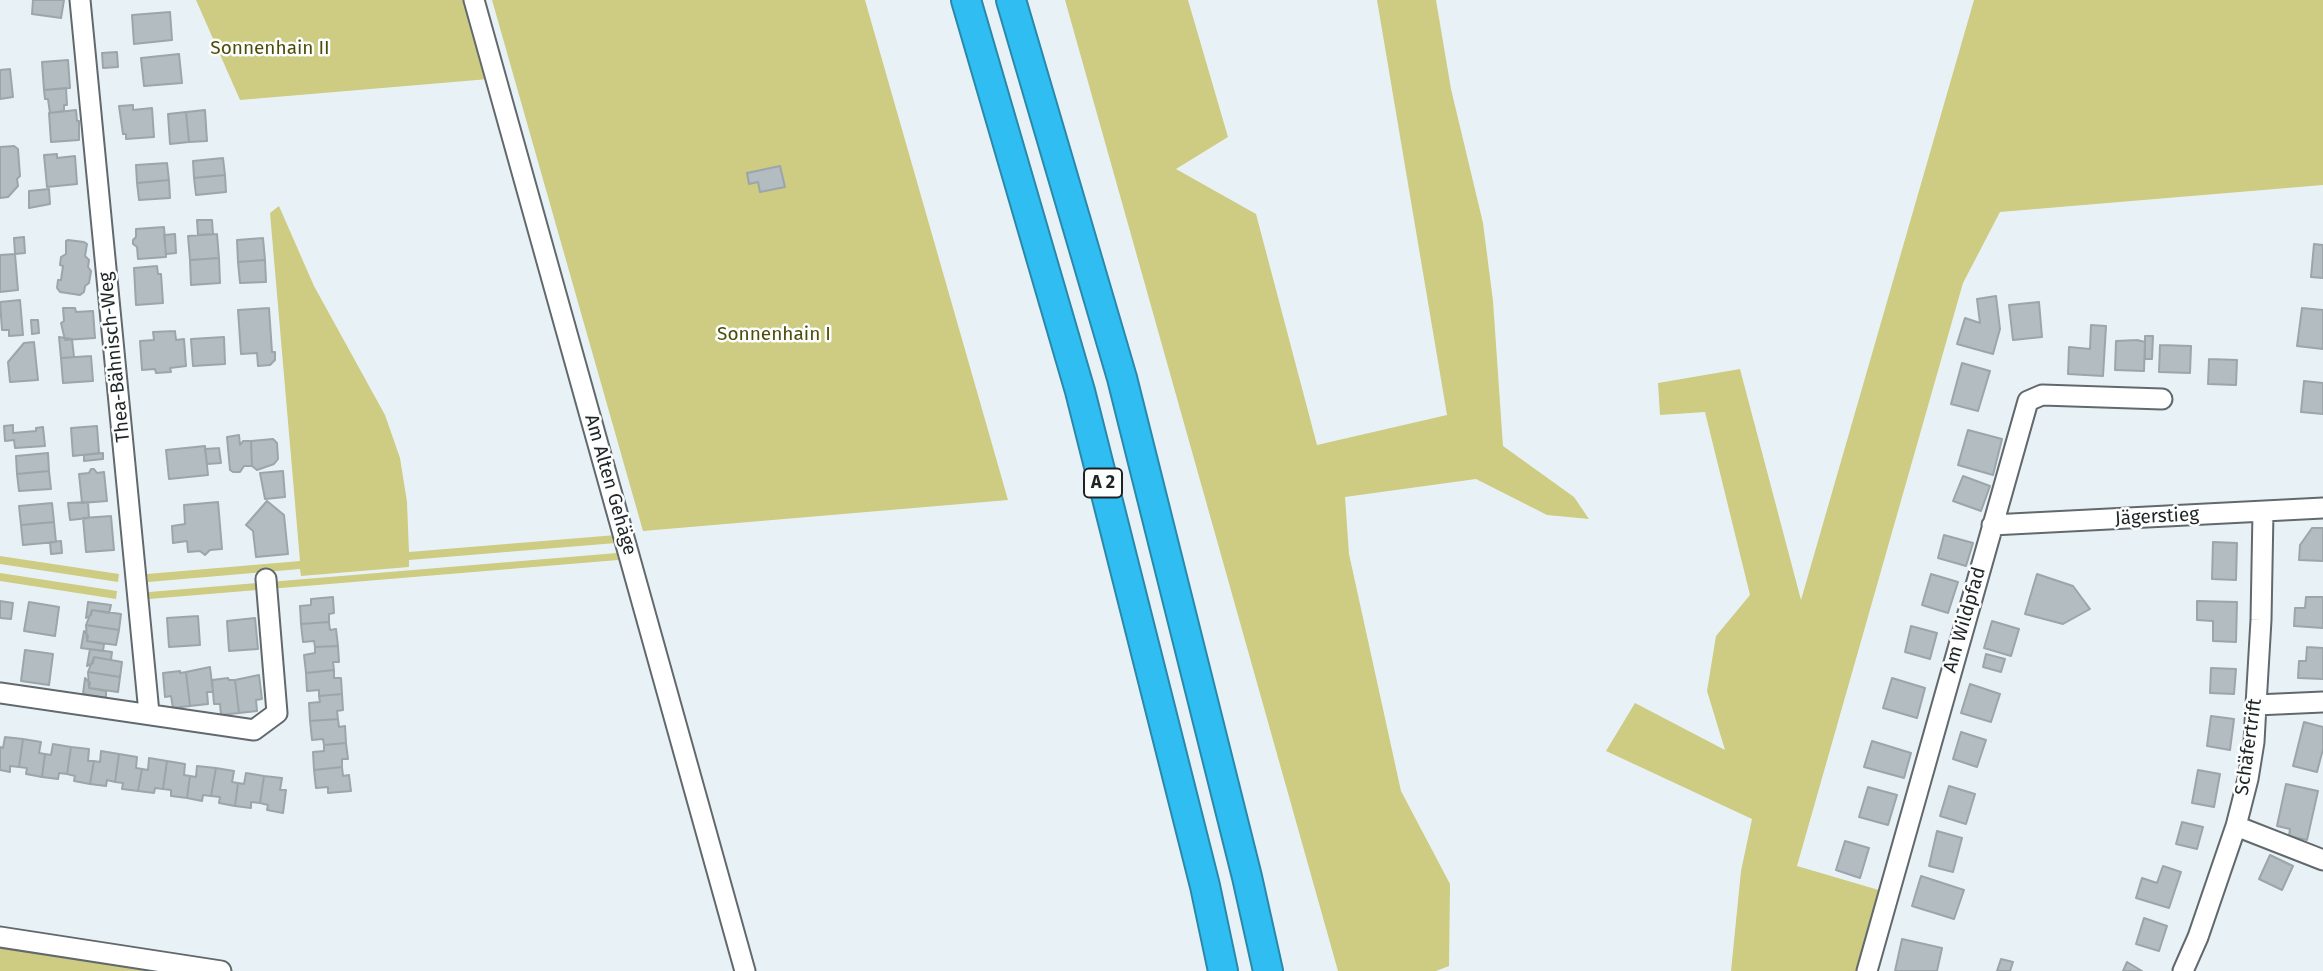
<!DOCTYPE html>
<html>
<head>
<meta charset="utf-8">
<style>
	body { margin:0 }
	canvas { display:block; background:#e8f2f6 }
</style>
</head>
<body>
<canvas width="2323" height="971"></canvas>
<script>
const g = document.querySelector('canvas').getContext('2d');
g.lineJoin = 'round';
function fill(path, color) { g.fillStyle = color; g.fill(path, 'evenodd'); }
const poly = rows => new Path2D(rows.map(r => 'M' + r).join(''));
function strokePath(path, color, width, dash) { g.strokeStyle = color; g.lineWidth = width; g.lineCap = dash ? 'butt' : 'round'; g.setLineDash(dash || []); g.stroke(path); }
function write(font, color, halo, rows, align = 'center') {
  g.font = font + ' "Fira Sans",sans-serif'; g.lineWidth = 5; g.setLineDash([]); g.textBaseline = 'middle'; g.strokeStyle = halo; g.fillStyle = color; for (const [text, x, y, turn = 0] of rows) {
    g.save(); g.translate(x, y); g.rotate((+turn || 0) * Math.PI / 180); g.textAlign = isNaN(turn) ? turn : align; if (halo) g.strokeText(text, 0, 0); g.fillText(text, 0, 0); g.restore();
  }
}
fill(poly([
	[196,0,467,0,489,79,240,100],
	[492,0,865,0,1008,500,643,531],
	[1065,0,1188,0,1228,137,1176,169,1256,214,1317,445,1447,415,1377,0,1436,0,1451,89,1483,223,1493,301,1503,446,1574,497,1589,519,1547,515,1476,479,1345,497,1349,554,1401,791,1450,884,1449,966,1436,971,1338,971],
	[1974,0,2323,0,2323,185,2000,212,1963,283,1797,866,1889,893,1867,971,1731,971,1741,871,1752,819,1606,751,1635,703,1725,750,1707,691,1716,636,1750,595,1705,412,1660,415,1658,383,1740,369,1801,600],
	[279,206,314,286,385,415,400,458,407,502,409,552,616,535,616,543,409,560,409,567,301,576,300,569,148,582,147,574,300,561,270,213],
	[617,553,618,560,149,599,149,592],
	[0,556,119,574,118,582,0,564],
	[0,573,117,591,116,599,0,581],
	[0,943,167,971,0,971]
]), '#cdcc82');
const building = poly([
	[33,0,64,0,61,18,32,14,33,0],
	[170,12,172,40,134,44,132,15,170,12],
	[117,52,118,67,103,68,102,53,117,52],
	[179,54,182,83,144,86,141,58,179,54],
	[68,60,70,88,44,90,42,62,68,60],
	[10,69,13,97,0,99,0,70,10,69],
	[66,88,67,105,64,105,64,111,50,113,48,99,45,99,44,90,66,88],
	[133,105,133,110,152,108,154,137,126,139,126,134,123,134,119,106,133,105],
	[76,110,77,121,79,121,79,140,51,142,49,113,76,110],
	[205,110,207,141,189,142,186,112,205,110],
	[186,112,189,142,170,144,168,114,186,112],
	[14,146,18,149,20,176,17,179,18,186,8,197,0,198,0,147,14,146],
	[57,154,57,158,75,156,77,184,47,187,44,155,57,154],
	[223,158,225,175,194,178,193,161,223,158],
	[167,163,169,180,137,183,136,165,167,163],
	[780,166,785,187,760,192,758,182,749,184,747,173,780,166],
	[225,175,226,192,196,195,194,178,225,175],
	[169,180,170,198,139,200,137,183,169,180],
	[49,189,50,204,29,208,29,191,49,189],
	[197,220,212,220,213,234,198,235,197,220],
	[164,227,166,257,138,259,137,247,133,244,133,240,136,237,136,229,164,227],
	[175,234,176,253,166,254,164,235,175,234],
	[217,234,219,258,190,260,188,236,217,234],
	[24,237,25,253,15,254,14,238,24,237],
	[263,238,265,260,238,262,237,240,263,238],
	[68,240,84,242,87,244,85,256,89,260,88,267,91,271,89,283,85,286,84,292,80,295,60,292,57,288,58,280,61,280,63,266,60,265,61,257,66,254,66,241,68,240],
	[2314,244,2323,245,2323,278,2311,277,2314,244],
	[15,254,18,290,0,292,0,255,15,254],
	[219,258,220,283,191,285,190,260,219,258],
	[265,260,266,282,240,283,238,262,265,260],
	[157,266,158,274,161,274,163,303,136,305,134,268,157,266],
	[1996,296,2000,329,1993,354,1957,344,1965,318,1980,323,1977,299,1996,296],
	[20,300,23,335,9,336,9,330,2,330,0,302,20,300],
	[2039,302,2042,337,2013,340,2009,305,2039,302],
	[63,308,75,308,76,312,93,311,95,338,65,340,61,323,64,321,63,308],
	[269,308,272,352,275,352,275,360,270,365,258,366,257,353,241,354,238,310,269,308],
	[2302,308,2323,310,2323,349,2297,346,2302,308],
	[31,320,38,320,39,333,32,334,31,320],
	[2091,325,2106,326,2103,376,2068,374,2069,347,2090,349,2091,325],
	[175,331,176,340,184,339,186,366,170,368,171,372,156,373,155,369,142,370,140,341,154,340,153,332,175,331],
	[2145,336,2153,336,2152,359,2145,359,2145,336],
	[59,337,72,339,74,357,61,358,59,337],
	[224,337,225,364,193,366,191,339,224,337],
	[2137,340,2145,342,2144,371,2115,370,2116,341,2137,340],
	[34,342,38,380,10,382,8,362,24,343,34,342],
	[2160,345,2191,346,2190,373,2159,372,2160,345],
	[91,356,93,381,63,383,61,358,91,356],
	[2209,359,2237,360,2236,385,2208,384,2209,359],
	[1962,363,1990,371,1978,411,1951,404,1962,363],
	[2304,381,2323,383,2323,414,2301,412,2304,381],
	[13,425,13,433,36,431,36,428,43,427,45,446,15,448,14,440,5,441,4,426,13,425],
	[97,426,99,453,73,456,71,428,97,426],
	[1968,430,2002,439,1993,475,1958,465,1968,430],
	[239,435,240,445,243,441,251,441,252,466,244,466,240,472,233,472,230,470,227,437,239,435],
	[273,439,277,443,278,459,274,464,257,470,252,466,251,441,273,439],
	[205,446,208,475,169,479,166,450,205,446],
	[219,448,221,463,207,464,205,449,219,448],
	[48,453,49,471,17,474,16,456,48,453],
	[103,453,103,459,84,461,84,455,103,453],
	[91,469,94,469,97,473,104,472,107,501,82,503,79,474,89,473,91,469],
	[49,471,51,489,19,491,17,474,49,471],
	[283,471,285,497,265,499,260,473,283,471],
	[1963,476,1990,486,1981,511,1953,501,1963,476],
	[267,501,284,515,288,554,256,557,253,531,246,525,267,501],
	[88,502,89,518,70,520,68,503,88,502],
	[218,502,222,549,210,550,205,555,200,551,188,552,187,541,173,543,172,526,185,524,184,505,218,502],
	[52,503,54,522,21,525,19,506,52,503],
	[111,516,114,550,86,552,83,518,111,516],
	[54,522,56,542,23,545,21,525,54,522],
	[2312,528,2323,528,2323,561,2299,560,2300,545,2312,528],
	[1944,535,1973,543,1966,566,1938,558,1944,535],
	[61,541,62,553,51,554,50,542,61,541],
	[2213,542,2237,543,2236,580,2212,579,2213,542],
	[1931,574,1958,582,1948,613,1922,605,1931,574],
	[2037,574,2073,586,2090,609,2063,624,2025,614,2037,574],
	[333,597,334,613,329,614,329,622,301,624,300,606,311,605,311,599,333,597],
	[2306,597,2323,597,2323,628,2294,626,2295,608,2305,608,2306,597],
	[0,601,13,603,11,619,0,618,0,601],
	[2197,601,2237,602,2236,642,2213,641,2213,621,2197,620,2197,601],
	[29,602,59,607,55,636,24,631,29,602],
	[88,602,111,605,109,613,92,610,91,615,86,618,88,602],
	[92,610,121,614,119,630,86,625,92,610],
	[198,616,200,645,169,647,167,618,198,616],
	[255,618,258,649,229,651,227,621,255,618],
	[1992,621,2019,629,2011,656,1984,648,1992,621],
	[329,622,330,630,336,629,338,646,315,647,314,641,303,642,301,624,329,622],
	[86,625,119,630,116,645,87,641,86,625],
	[1911,626,1937,633,1930,659,1905,652,1911,626],
	[84,631,88,636,87,641,104,644,103,651,81,648,84,631],
	[338,646,339,662,333,662,334,670,306,673,304,655,315,653,315,647,338,646],
	[2307,647,2323,648,2323,679,2298,678,2299,661,2306,661,2307,647],
	[90,649,112,652,111,660,94,657,93,663,87,666,90,649],
	[25,650,53,654,49,685,21,681,25,650],
	[1986,654,2005,659,2001,672,1983,667,1986,654],
	[94,657,122,662,120,677,88,672,94,657],
	[210,667,213,692,207,692,208,704,190,706,186,672,210,667],
	[2211,668,2236,669,2234,694,2210,693,2211,668],
	[334,670,334,678,341,678,342,694,319,696,319,690,307,691,306,673,334,670],
	[180,671,180,673,186,672,190,706,173,708,171,696,165,697,163,673,180,671],
	[88,672,120,677,118,692,89,688,88,672],
	[259,675,262,699,256,700,257,711,239,713,235,680,259,675],
	[85,678,90,683,89,688,106,691,106,698,83,694,85,678],
	[228,678,229,680,235,680,239,713,221,715,220,704,214,704,212,680,228,678],
	[1892,678,1925,688,1917,718,1883,708,1892,678],
	[1970,684,2000,694,1991,722,1961,713,1970,684],
	[342,694,343,710,337,711,338,719,310,721,309,703,320,702,319,696,342,694],
	[2211,716,2234,719,2230,750,2207,746,2211,716],
	[338,719,339,727,345,726,346,743,324,745,323,739,312,740,310,721,338,719],
	[2304,722,2323,727,2323,749,2317,772,2293,766,2304,722],
	[1961,732,1986,740,1977,767,1953,759,1961,732],
	[5,737,23,739,19,767,10,766,10,772,0,770,0,747,3,748,5,737],
	[23,739,41,742,39,753,45,754,42,777,26,774,27,768,19,767,23,739],
	[1872,741,1911,753,1904,778,1864,767,1872,741],
	[346,743,348,759,342,759,342,767,314,770,313,752,324,751,324,745,346,743],
	[53,744,71,747,67,774,59,773,58,779,42,777,45,754,51,755,53,744],
	[71,747,89,749,88,761,94,761,90,784,74,781,75,776,67,774,71,747],
	[101,751,119,754,115,782,107,780,106,786,90,784,94,761,100,762,101,751],
	[119,754,137,757,136,768,142,769,138,791,122,789,123,783,115,782,119,754],
	[149,758,167,761,163,789,155,788,154,793,138,791,142,769,148,770,149,758],
	[167,761,185,764,184,775,190,776,187,798,171,796,171,790,163,789,167,761],
	[197,766,216,768,211,796,203,795,202,801,187,798,190,776,196,777,197,766],
	[342,767,343,776,349,775,351,791,328,793,328,787,316,788,314,770,342,767],
	[216,768,234,771,232,782,238,783,235,806,219,803,220,797,211,796,216,768],
	[2198,770,2220,774,2214,807,2192,803,2198,770],
	[246,773,264,776,260,803,251,802,251,808,235,806,238,783,244,784,246,773],
	[264,776,282,778,280,790,286,790,283,813,267,810,268,805,260,803,264,776],
	[2286,784,2318,791,2307,840,2289,836,2290,829,2277,826,2286,784],
	[1949,786,1975,794,1966,824,1940,816,1949,786],
	[1868,787,1897,795,1888,825,1859,817,1868,787],
	[2182,822,2203,827,2197,849,2176,844,2182,822],
	[1937,831,1962,838,1953,872,1929,866,1937,831],
	[1845,841,1869,848,1860,878,1836,870,1845,841],
	[2270,855,2293,866,2282,890,2259,879,2270,855],
	[2163,866,2181,872,2169,908,2136,898,2142,878,2157,883,2163,866],
	[1921,876,1964,890,1954,919,1912,906,1921,876],
	[2144,918,2167,926,2159,951,2136,944,2144,918],
	[1902,939,1942,948,1937,971,1895,971,1902,939],
	[2001,959,2013,962,2010,971,1997,971,2001,959],
	[2127,962,2142,971,2123,971,2127,962]
]);
fill(building, '#b3bcc0');
strokePath(building, '#9ca5a9', 2);
const minor = poly([
	[80,0,149,713],
	[474,0,745,971],
	[1992,525,2323,508],
	[0,693,254,730,277,713,266,579],
	[2256,705,2323,702],
	[2236,826,2323,860],
	[0,937,221,971],
	[1867,971,2028,401,2042,395,2162,399],
	[2183,971,2198,937,2236,826,2248,779,2254,742,2256,705,2261,620,2263,512]
]);
const highway = poly([
	[966,0,1080,391,1205,886,1223,971],
	[1011,0,1122,378,1247,877,1268,971]
]);
strokePath(minor, '#61696d', 23);
strokePath(highway, '#2a88aa', 32);
strokePath(minor, '#fff', 19);
strokePath(highway, '#30bef2', 28);
for (const [x, y, w] of [
	[1103,483,38]
]) { const box = new Path2D(); box.roundRect(x - w / 2, y - 14.5, w, 29, 5); g.fillStyle = '#fcfefe'; g.fill(box); strokePath(box, '#1f2324', 2); }
write('bold 18px', '#1f2324', null, [
	["A 2",1103,483]
]);
write('19px', '#4e4c08', '#fcfefe', [
	["Sonnenhain II",270,49],
	["Sonnenhain I",774,335]
]);
write('19px', '#1f2324', '#fcfefe', [
	["Thea-Bähnisch-Weg",115,357,-96],
	["Am Alten Gehäge",610,485,74],
	["Jägerstieg",2157,517,-3],
	["Am Wildpfad",1965,620,-74],
	["Schäfertrift",2249,747,-82]
]);
</script>
</body>
</html>
